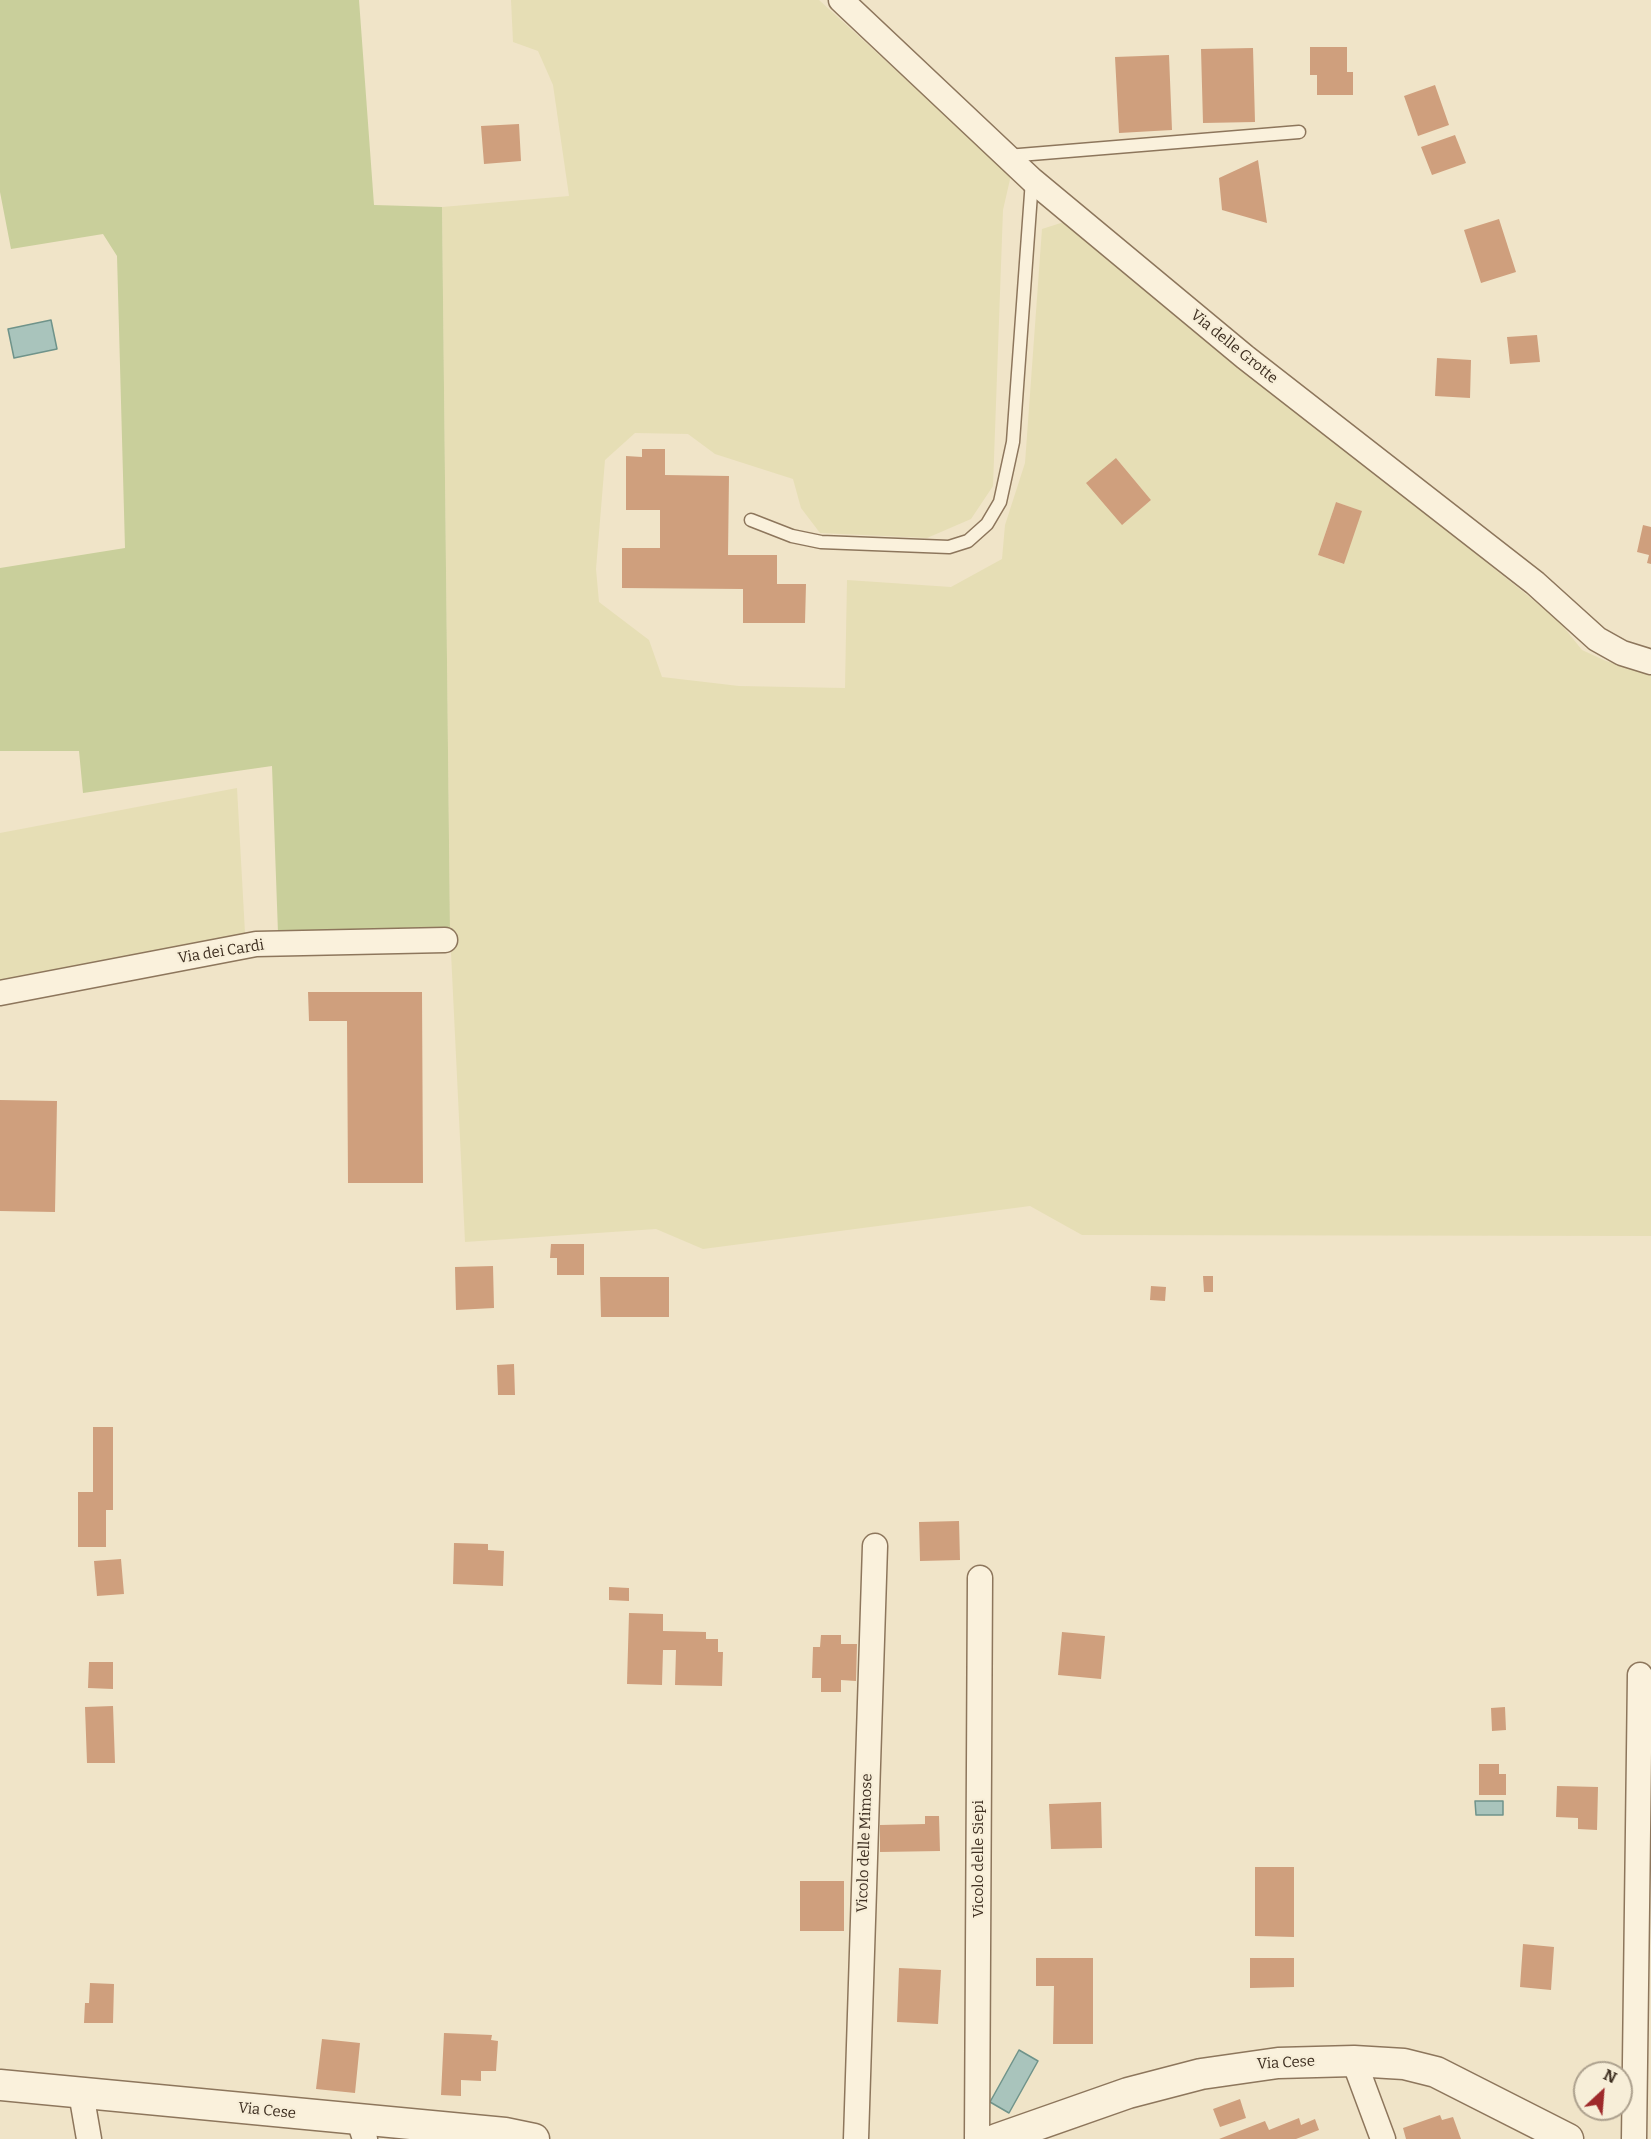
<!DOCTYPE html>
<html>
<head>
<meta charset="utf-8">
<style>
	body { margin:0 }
	#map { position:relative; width:1651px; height:2139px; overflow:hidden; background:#f0e4c8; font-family:Bitter,serif }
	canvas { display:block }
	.north { position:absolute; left:1573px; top:2061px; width:60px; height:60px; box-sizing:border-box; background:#f7eed8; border:2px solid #ada18e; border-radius:50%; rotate:26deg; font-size:16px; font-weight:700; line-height:24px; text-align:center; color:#3d2e20 }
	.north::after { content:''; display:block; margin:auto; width:21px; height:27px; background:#9e2a2b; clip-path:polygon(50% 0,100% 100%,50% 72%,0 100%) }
</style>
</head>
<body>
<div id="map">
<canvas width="1651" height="2139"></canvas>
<div class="north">N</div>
</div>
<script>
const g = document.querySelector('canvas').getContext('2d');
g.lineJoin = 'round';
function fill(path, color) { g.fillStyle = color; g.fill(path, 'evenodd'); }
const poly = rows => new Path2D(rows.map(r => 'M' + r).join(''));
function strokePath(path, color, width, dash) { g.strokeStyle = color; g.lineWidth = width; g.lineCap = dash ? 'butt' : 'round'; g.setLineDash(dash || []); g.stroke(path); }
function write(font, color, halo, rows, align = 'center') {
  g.font = font + ' Bitter,serif'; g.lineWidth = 4.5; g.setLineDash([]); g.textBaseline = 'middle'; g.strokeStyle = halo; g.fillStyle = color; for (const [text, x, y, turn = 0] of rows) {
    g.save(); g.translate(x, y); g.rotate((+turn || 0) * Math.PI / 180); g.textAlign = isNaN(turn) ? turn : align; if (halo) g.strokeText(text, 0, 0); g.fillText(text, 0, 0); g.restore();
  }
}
fill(poly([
	[511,0,819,0,1011,175,1003,210,993,486,971,519,927,538,820,533,801,508,793,479,715,454,688,434,635,433,605,460,596,569,599,602,649,640,662,677,739,686,845,688,847,580,951,587,1002,559,1005,525,1025,463,1042,229,1064,222,1558,620,1582,650,1606,661,1651,674,1651,1236,1082,1235,1030,1206,703,1249,656,1229,465,1242,450,932,442,207,569,196,553,85,538,51,513,42],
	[1116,458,1151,500,1122,524],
	[1336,502,1361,511,1343,564,1318,555],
	[237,788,245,933,0,981,0,833]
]), '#e6deb5');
fill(poly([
	[0,0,359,0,374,205,442,207,450,932,278,933,272,766,83,793,79,751,0,751,0,568,125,548,117,256,103,234,11,249,0,192]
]), '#c9cf9b');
const water = poly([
	[51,320,57,349,14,358,8,329,51,320],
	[1475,1801,1503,1801,1503,1815,1476,1815,1475,1801],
	[1019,2050,1038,2061,1009,2113,990,2102,1019,2050]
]);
fill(water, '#a9c4bc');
strokePath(water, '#6f938a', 1.5);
fill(poly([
	[1310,47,1347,47,1347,72,1353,72,1353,95,1317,95,1317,75,1310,75],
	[1253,48,1255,122,1203,123,1201,49],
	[1169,55,1172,130,1119,133,1115,57],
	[1435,85,1449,125,1418,136,1404,96],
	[519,124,521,161,484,164,481,126],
	[1455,135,1466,163,1432,175,1421,147],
	[1258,160,1267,223,1222,210,1219,178],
	[1499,219,1516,272,1481,283,1464,230],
	[1537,335,1540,362,1510,364,1507,337],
	[1437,358,1471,360,1470,398,1435,396],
	[642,449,665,449,665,475,729,476,728,555,777,555,777,584,806,584,805,623,743,623,743,589,622,588,622,548,660,548,660,510,626,510,626,456,642,457],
	[1116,458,1151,500,1122,525,1086,483],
	[1336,502,1362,511,1344,564,1318,555],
	[1643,525,1651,527,1651,564,1647,563,1649,555,1637,552],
	[308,992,422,992,423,1183,348,1183,347,1021,309,1021],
	[0,1100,57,1101,55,1212,0,1211],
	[551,1244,584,1244,584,1275,557,1275,557,1258,550,1258],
	[493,1266,494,1308,456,1310,455,1267],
	[1203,1276,1213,1276,1213,1292,1204,1292],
	[600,1277,669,1277,669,1317,601,1317],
	[1151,1286,1166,1287,1165,1301,1150,1300],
	[514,1364,515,1395,498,1395,497,1365],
	[93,1427,113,1427,113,1510,106,1510,106,1547,78,1547,78,1492,93,1492],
	[959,1521,960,1560,920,1561,919,1522],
	[454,1543,488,1544,488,1550,504,1551,503,1586,453,1584],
	[121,1559,124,1594,97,1596,94,1561],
	[609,1587,629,1588,629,1601,609,1600],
	[629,1613,663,1614,663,1631,706,1632,706,1639,718,1639,718,1652,723,1652,722,1686,675,1685,676,1650,663,1650,662,1685,627,1684],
	[1062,1632,1105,1636,1101,1679,1058,1675],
	[821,1635,841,1635,841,1644,857,1644,856,1681,841,1680,841,1692,821,1692,821,1678,812,1678,813,1647,820,1647],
	[89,1662,113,1662,113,1689,88,1688],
	[113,1706,115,1763,87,1763,85,1707],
	[1505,1707,1506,1730,1492,1731,1491,1708],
	[1479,1764,1499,1764,1499,1774,1506,1774,1506,1795,1479,1795],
	[1557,1786,1598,1787,1597,1830,1578,1829,1578,1818,1556,1817],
	[1101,1802,1102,1848,1051,1849,1049,1804],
	[925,1816,939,1816,940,1851,880,1852,880,1825,925,1824],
	[1255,1867,1294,1867,1294,1937,1255,1936],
	[800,1881,844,1881,844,1931,800,1931],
	[1523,1944,1554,1947,1551,1990,1520,1987],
	[1036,1958,1093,1958,1093,2044,1053,2044,1054,1986,1036,1986],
	[1250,1958,1294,1958,1294,1987,1250,1988],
	[899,1968,941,1970,938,2024,897,2022],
	[90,1983,114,1984,113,2023,84,2023,85,2003,89,2003],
	[444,2033,492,2035,491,2040,498,2041,496,2071,481,2071,481,2081,461,2080,461,2096,441,2095],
	[322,2039,360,2043,355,2093,316,2089],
	[1240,2099,1246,2118,1220,2127,1213,2109],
	[1440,2115,1442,2120,1453,2117,1461,2139,1406,2139,1403,2128],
	[1299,2118,1301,2125,1315,2119,1319,2130,1296,2139,1219,2139,1265,2121,1269,2130]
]), '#cf9f7d');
const service = poly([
	[1007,156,1299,132],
	[751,520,792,536,821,542,949,547,968,541,987,524,1000,502,1013,442,1032,180]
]);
const minor = poly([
	[841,0,1032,180,1245,357,1535,583,1597,639,1622,653,1651,662],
	[0,993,256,944,445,940],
	[1354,2061,1383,2139],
	[81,2093,89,2139],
	[359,2121,365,2139],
	[856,2139,875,1546],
	[977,2139,980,1578],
	[1634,2139,1640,1675]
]);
const tertiary = poly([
	[0,2085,505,2133,534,2139],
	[997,2139,1128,2093,1201,2074,1278,2063,1354,2061,1404,2064,1436,2072,1568,2139]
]);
strokePath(service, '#8d765c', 15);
strokePath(minor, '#8d765c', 27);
strokePath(tertiary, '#8d765c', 33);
strokePath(service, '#faf1dc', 12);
strokePath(minor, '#faf1dc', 24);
strokePath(tertiary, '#faf1dc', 30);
write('15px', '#3d2e20', '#f7eed8', [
	["Via delle Grotte",1234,347,39],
	["Via dei Cardi",221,952,-9],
	["Vicolo delle Mimose",865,1843,-88],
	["Vicolo delle Siepi",979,1859,-90],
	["Via Cese",1286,2063,-3],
	["Via Cese",267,2111,6]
]);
</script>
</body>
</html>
